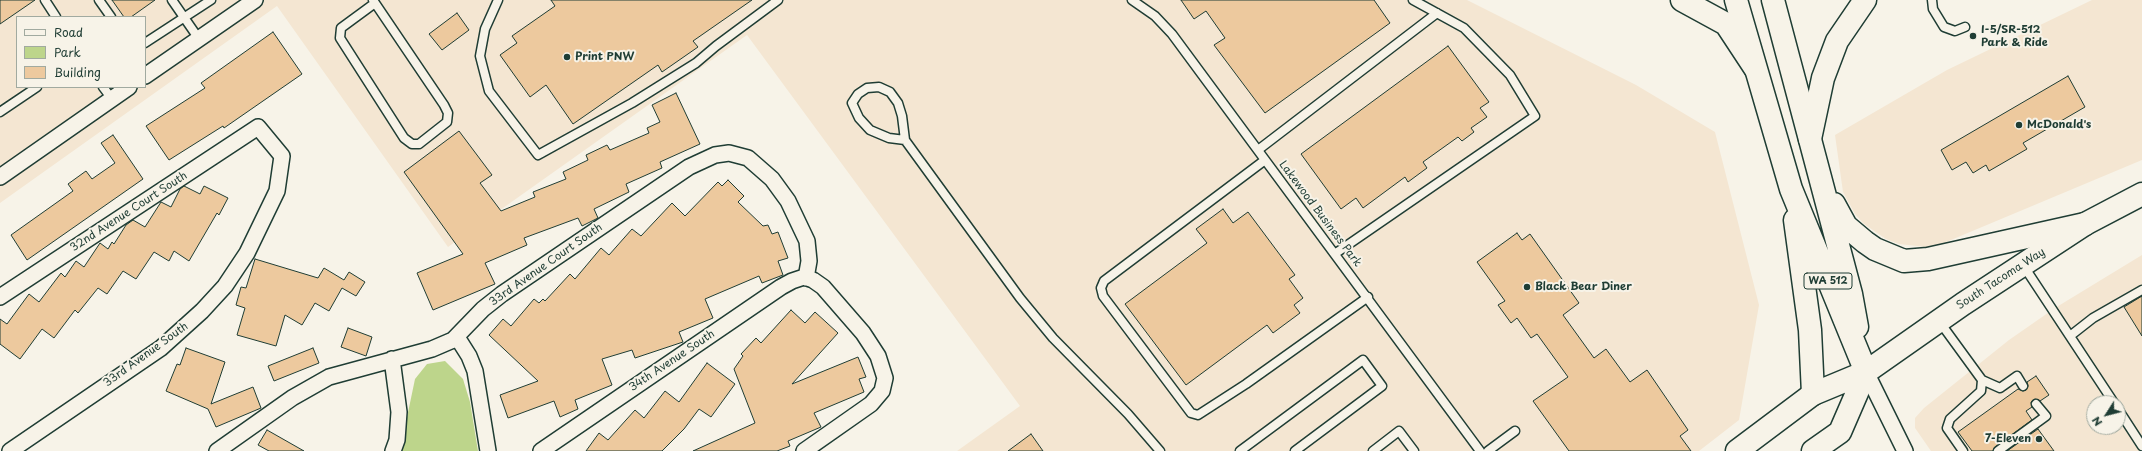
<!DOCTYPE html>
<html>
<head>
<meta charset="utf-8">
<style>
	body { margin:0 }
	#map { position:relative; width:2142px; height:451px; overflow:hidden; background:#f7f3e8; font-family:"Playpen Sans",sans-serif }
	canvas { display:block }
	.legend { position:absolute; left:16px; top:16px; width:130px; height:72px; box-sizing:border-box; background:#f7f3e8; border:1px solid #a1aaa0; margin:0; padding:5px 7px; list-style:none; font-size:12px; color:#1f3d34 }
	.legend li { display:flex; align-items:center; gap:8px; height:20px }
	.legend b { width:20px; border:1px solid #a1aaa0 }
	.north { position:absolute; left:2086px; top:395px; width:40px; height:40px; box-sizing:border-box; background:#f7f3e8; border:1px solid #a1aaa0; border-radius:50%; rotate:234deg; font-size:11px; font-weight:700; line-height:16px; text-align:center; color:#1f3d34 }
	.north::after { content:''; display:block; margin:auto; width:14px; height:18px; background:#1f3d34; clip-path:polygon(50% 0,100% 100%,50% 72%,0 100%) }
</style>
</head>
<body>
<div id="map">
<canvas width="2142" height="451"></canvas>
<ul class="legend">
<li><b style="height:5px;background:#f7f3e8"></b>Road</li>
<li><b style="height:11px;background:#bdd58b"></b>Park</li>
<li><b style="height:11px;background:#edc99e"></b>Building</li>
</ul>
<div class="north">N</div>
</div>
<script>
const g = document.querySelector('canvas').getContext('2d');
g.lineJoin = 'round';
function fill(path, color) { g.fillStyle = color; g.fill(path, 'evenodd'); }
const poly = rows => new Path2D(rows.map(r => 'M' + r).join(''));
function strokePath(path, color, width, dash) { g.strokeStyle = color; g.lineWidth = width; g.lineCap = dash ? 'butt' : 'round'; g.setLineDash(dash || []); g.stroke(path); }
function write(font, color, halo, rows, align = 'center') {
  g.font = font + ' "Playpen Sans",sans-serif'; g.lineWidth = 4; g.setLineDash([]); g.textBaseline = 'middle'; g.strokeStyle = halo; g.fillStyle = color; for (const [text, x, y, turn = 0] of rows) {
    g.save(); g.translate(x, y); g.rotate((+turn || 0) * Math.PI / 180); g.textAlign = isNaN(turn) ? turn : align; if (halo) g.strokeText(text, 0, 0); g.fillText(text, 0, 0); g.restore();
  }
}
fill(poly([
	[0,0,1467,0,1636,85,1715,132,1759,305,1739,420,1699,451,957,451,1020,406,747,35,448,247,277,6,0,203],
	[17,17,145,17,145,87,17,87],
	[2092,0,2142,0,2142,160,1939,245,1926,247,1899,244,1886,239,1864,224,1855,214,1843,192,1835,135,1947,70],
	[2142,255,2142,451,1931,451,1915,428,1915,418,1924,408,2009,340,2055,308],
	[2094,403,2118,403,2118,427,2094,427]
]), '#f4e6d2');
fill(poly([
	[445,361,463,379,470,402,478,451,400,451,415,379,427,364]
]), '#bdd58b');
const building = poly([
	[0,0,35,0,0,24,0,0],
	[112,0,155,0,131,17,124,17,112,0],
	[551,0,752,0,693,41,698,47,662,72,658,65,573,124,546,85,530,97,500,55,517,43,512,36,555,6,551,0],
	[1181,0,1374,0,1390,23,1265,113,1214,45,1225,38,1206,11,1194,19,1181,0],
	[457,13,469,30,442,50,429,34,457,13],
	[273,32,302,74,224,128,223,126,169,160,146,126,205,88,201,83,273,32],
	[1448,46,1489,102,1480,108,1487,117,1471,128,1474,132,1462,141,1458,137,1423,162,1427,168,1408,182,1405,177,1363,208,1356,198,1341,209,1301,154,1448,46],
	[2068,76,2085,107,2023,143,2027,149,1989,171,1986,165,1973,173,1966,162,1952,170,1941,150,2068,76],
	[676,93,700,144,660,162,662,168,626,184,629,192,594,209,598,218,582,226,578,218,524,238,527,245,485,263,495,284,433,310,417,273,463,254,404,172,459,131,492,175,480,183,501,211,535,197,533,192,566,179,563,172,588,160,586,155,607,145,610,150,649,133,647,128,660,122,652,105,676,93],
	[113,135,143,179,27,260,11,235,73,191,68,184,86,171,92,179,115,163,101,143,113,135],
	[728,180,744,196,738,202,763,226,768,225,772,234,778,232,788,258,778,261,783,275,762,283,759,276,705,299,713,318,679,332,683,342,635,358,632,350,602,359,612,385,575,400,578,409,560,417,554,401,508,418,500,395,538,381,489,335,503,319,511,326,534,299,539,303,543,299,545,301,570,274,575,279,601,248,609,255,632,229,641,236,672,203,685,216,718,182,722,186,728,180],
	[184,186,200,194,204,186,228,198,219,215,217,213,189,261,174,251,169,261,154,252,136,279,123,271,107,294,98,288,78,313,75,310,54,338,42,329,20,359,0,344,0,319,7,324,29,294,39,302,61,273,65,277,76,261,84,267,100,243,108,249,112,242,114,244,126,225,133,220,145,227,161,202,171,207,180,189,184,186],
	[1223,209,1233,223,1248,212,1295,275,1289,279,1303,298,1294,305,1300,313,1273,333,1267,325,1186,385,1125,304,1207,243,1196,229,1223,209],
	[1517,233,1522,240,1530,234,1579,303,1563,315,1594,358,1606,349,1630,382,1647,370,1688,430,1680,436,1691,451,1569,451,1533,401,1568,377,1537,334,1531,338,1517,318,1511,323,1498,305,1505,301,1477,262,1517,233],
	[255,259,318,278,324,268,344,280,349,272,365,282,356,296,342,288,329,311,315,303,302,325,285,315,276,346,237,335,245,308,236,305,241,287,246,288,255,259],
	[2142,296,2142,336,2124,307,2142,296],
	[791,310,805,323,815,312,838,333,792,384,858,357,866,377,859,379,864,392,814,413,821,427,788,441,790,446,777,451,693,451,755,423,734,369,743,356,741,354,756,338,761,343,791,310],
	[348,328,372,337,366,356,341,347,348,328],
	[186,348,225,362,211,404,253,387,261,408,216,427,208,409,166,391,177,364,180,365,186,348],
	[313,348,319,363,274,381,268,366,313,348],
	[707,363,735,384,711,417,699,409,684,429,662,451,586,451,599,433,608,440,635,410,644,418,665,391,679,402,707,363],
	[2036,376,2049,395,2040,401,2035,399,2031,402,2032,407,2026,411,2032,420,1995,447,1993,451,1972,451,1958,432,2018,389,2023,391,2026,390,2028,386,2027,382,2036,376],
	[2038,429,2054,451,2007,451,2038,429],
	[267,430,304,451,269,451,258,445,267,430],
	[1031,434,1043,451,1008,451,1031,434]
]);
fill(building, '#edc99e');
strokePath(building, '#1f3d34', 1);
const service = poly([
	[45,0,56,17],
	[99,0,111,17],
	[172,0,199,39],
	[373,0,375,3,444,105,448,113,447,122,419,144,412,144,404,138,340,38,341,28,375,3],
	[498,0,485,29,480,56,489,91,538,155,632,103,696,63,716,46,778,0],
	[1132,0,1155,16,1172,34,1480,451],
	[1932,0,1933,9,1944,27,1955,31,1965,27],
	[145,43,211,0],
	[103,87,112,99],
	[0,112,37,87],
	[905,140,889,138,870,130,859,118,852,103,858,94,867,88,879,87,890,92,898,103,902,116,905,140,1020,298,1053,338,1128,414,1160,451],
	[1258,150,1437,13],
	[1265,160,1104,281,1101,288,1103,296,1191,413,1198,415,1246,384,1368,297],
	[1336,253,1535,116,1510,75,1464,28,1413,0],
	[2023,265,2114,403],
	[1939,321,1982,380,2000,388,2017,376,2023,386],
	[2070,336,2093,318,2142,290],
	[2118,409,2142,446],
	[1240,451,1363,360,1382,386,1295,451],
	[1373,451,1399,431,1414,451],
	[1488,451,1515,431],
	[1963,451,1947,428,1950,419,1981,391,1982,380],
	[1998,451,2046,416,2036,404]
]);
const minor = poly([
	[145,76,255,0],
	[0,177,129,87],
	[0,297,258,127,282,156,277,191,247,253,225,286,202,311,161,348,10,451],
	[457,337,469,356,475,371,488,451],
	[392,359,399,412,397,440,393,451],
	[1866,372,1905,451],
	[217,451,292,398,329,377,432,349,453,340,483,309,502,294,689,167,715,155,729,153,748,158,772,179,788,201,807,241,809,261,806,278],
	[541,451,781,287,792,281,804,277,813,280,823,287,863,333,878,356,885,378,882,391,871,404,804,451]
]);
const secondary = poly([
	[1866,372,1963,304,2085,224,2142,194]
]);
const primary = poly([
	[1737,451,1813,394,1866,372],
	[1813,451,1840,432,1866,372]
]);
const trunk = poly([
	[1736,0,1791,189,1866,372],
	[1773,0,1851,294,1857,327],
	[1834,204,1846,226,1865,242,1875,249,1904,261,1928,259,2085,224],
	[1795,220,1810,330,1813,394]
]);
const motorway = poly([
	[1682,0,1726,24,1755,68],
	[1810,139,1823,78,1837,41,1865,0]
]);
strokePath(service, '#1f3d34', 11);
strokePath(minor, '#1f3d34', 18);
strokePath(secondary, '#1f3d34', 25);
strokePath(primary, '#1f3d34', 25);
strokePath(trunk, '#1f3d34', 25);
strokePath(motorway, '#1f3d34', 25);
strokePath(service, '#f7f3e8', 8);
strokePath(minor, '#f7f3e8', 15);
strokePath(secondary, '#f7f3e8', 22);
strokePath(primary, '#f7f3e8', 22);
strokePath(trunk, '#f7f3e8', 22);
strokePath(motorway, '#f7f3e8', 22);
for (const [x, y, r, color] of [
	[1973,36,4,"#1f3d34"],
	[567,57,4,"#1f3d34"],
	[2019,125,4,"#1f3d34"],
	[1527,287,4,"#1f3d34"],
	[2039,439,4,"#1f3d34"]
]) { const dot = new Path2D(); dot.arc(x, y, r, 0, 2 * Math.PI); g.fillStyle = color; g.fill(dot); strokePath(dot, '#f7f3e8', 1.5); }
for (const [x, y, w] of [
	[1828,281,48]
]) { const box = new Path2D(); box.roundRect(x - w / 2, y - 8, w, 16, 3); g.fillStyle = '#f7f3e8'; g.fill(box); strokePath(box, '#1f3d34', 1); }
write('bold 10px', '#1f3d34', null, [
	["WA 512",1828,281]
]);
write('bold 11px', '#1f3d34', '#f7f3e8', [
	["I-5/SR-512",1981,30],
	["Park & Ride",1981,43],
	["Print PNW",575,57],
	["McDonald's",2027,125],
	["Black Bear Diner",1535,287],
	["7-Eleven",2031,439,"right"]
], 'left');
write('11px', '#1f3d34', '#f7f3e8', [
	["32nd Avenue Court South",129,212,-33],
	["Lakewood Business Park",1320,214,53],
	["33rd Avenue Court South",546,265,-35],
	["South Tacoma Way",2001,279,-33],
	["33rd Avenue South",146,355,-36],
	["34th Avenue South",672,361,-34]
]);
</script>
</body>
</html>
